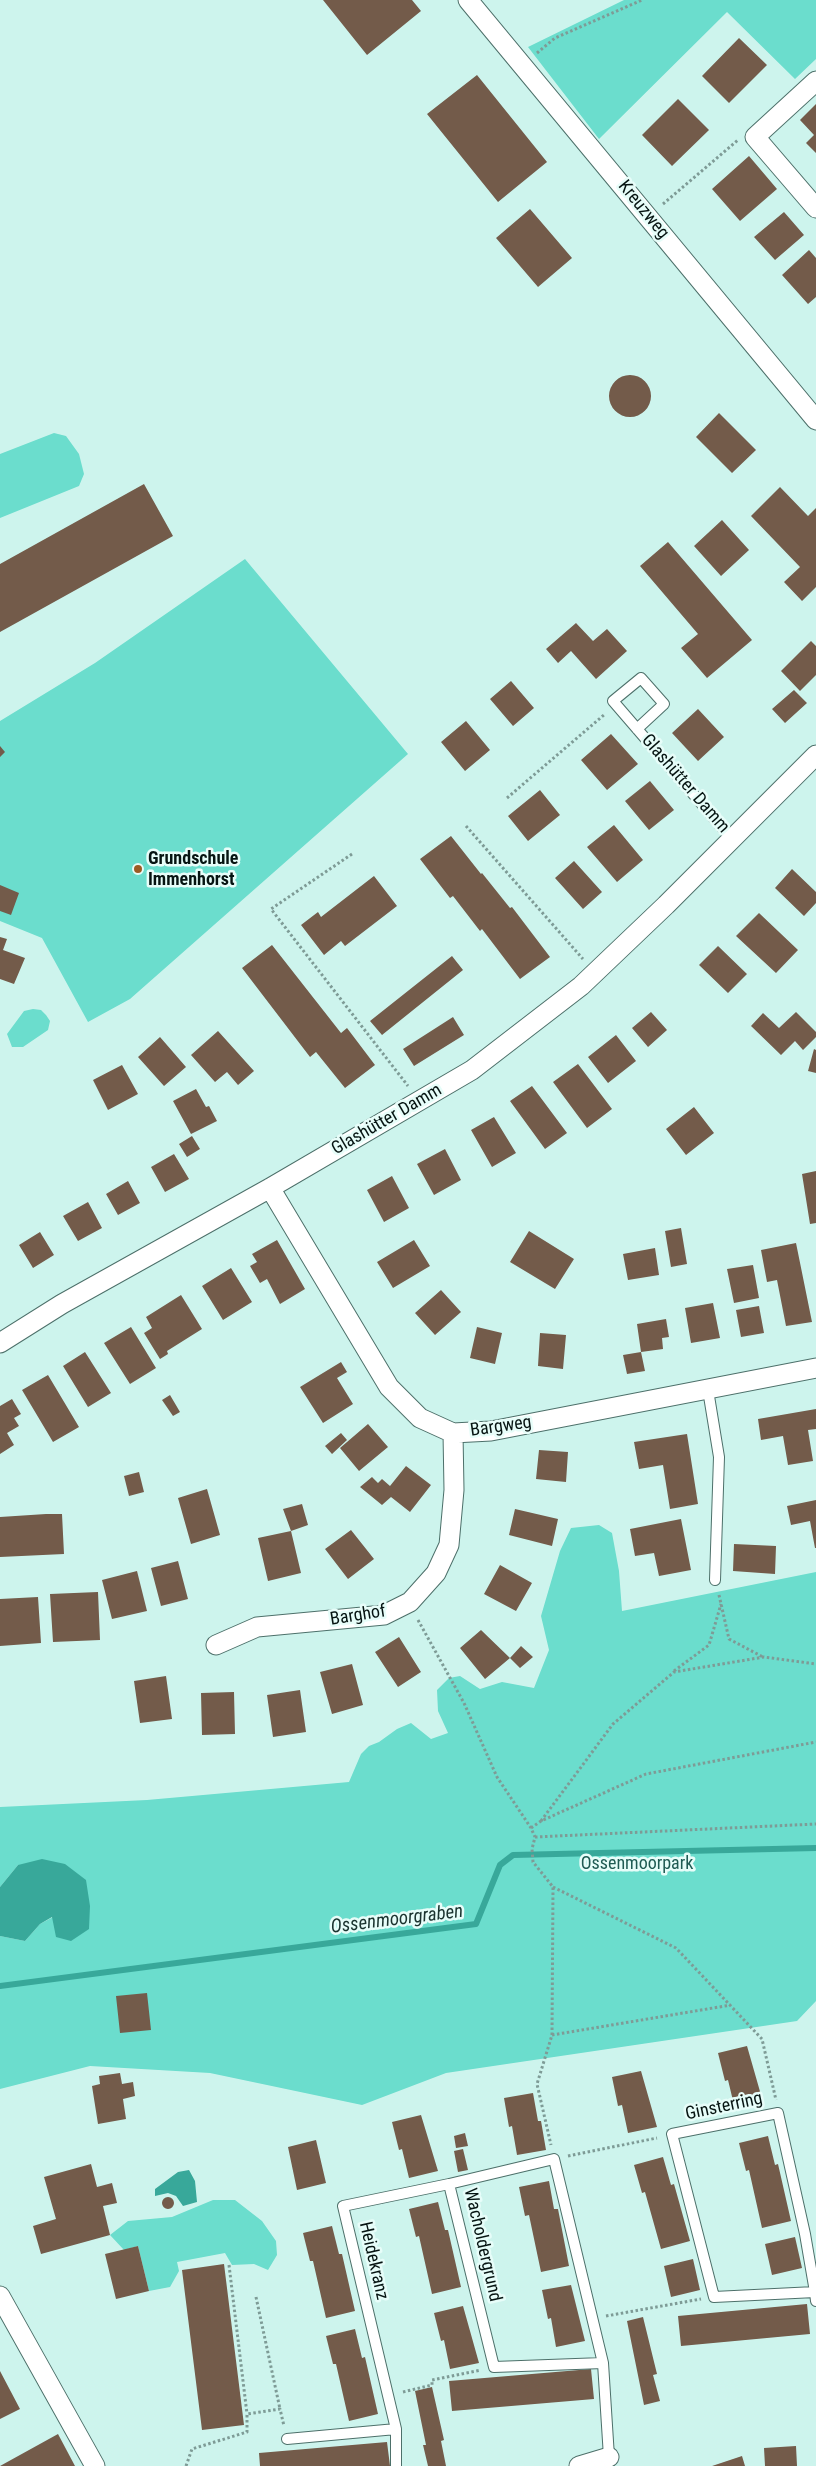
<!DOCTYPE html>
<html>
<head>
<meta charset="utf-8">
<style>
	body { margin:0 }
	canvas { display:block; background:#cdf4ed }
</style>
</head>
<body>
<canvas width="816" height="2466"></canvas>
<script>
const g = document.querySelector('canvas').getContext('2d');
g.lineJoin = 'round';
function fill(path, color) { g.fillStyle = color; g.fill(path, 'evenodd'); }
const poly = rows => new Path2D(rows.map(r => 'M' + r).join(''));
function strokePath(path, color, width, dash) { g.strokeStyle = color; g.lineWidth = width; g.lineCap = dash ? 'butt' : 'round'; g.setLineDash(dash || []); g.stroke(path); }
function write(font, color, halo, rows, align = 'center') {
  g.font = font + ' "Roboto Condensed",sans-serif'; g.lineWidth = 5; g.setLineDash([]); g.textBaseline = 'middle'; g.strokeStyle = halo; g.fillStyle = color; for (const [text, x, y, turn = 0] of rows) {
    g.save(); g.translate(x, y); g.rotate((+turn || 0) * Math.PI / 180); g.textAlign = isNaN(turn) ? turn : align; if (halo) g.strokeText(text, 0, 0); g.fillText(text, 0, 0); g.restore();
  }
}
fill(poly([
	[624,0,816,0,816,59,795,79,727,12,599,139,528,47],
	[54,433,66,436,79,454,84,474,79,486,0,518,0,454],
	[245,559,408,754,130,999,88,1022,42,938,0,921,0,721,95,663],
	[33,1009,41,1010,46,1015,50,1021,48,1030,23,1047,12,1047,7,1034,24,1011],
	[599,1525,612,1533,619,1571,622,1611,816,1572,816,2001,797,2021,446,2073,362,2105,210,2073,90,2066,0,2089,0,1936,25,1941,40,1924,53,1917,71,1941,18,1865,0,1887,0,1807,147,1800,349,1782,361,1754,369,1746,379,1742,397,1729,411,1723,431,1739,448,1733,438,1711,437,1690,449,1678,460,1676,480,1689,502,1682,534,1688,549,1650,541,1616,560,1551,571,1528],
	[213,2200,235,2200,262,2221,276,2241,277,2255,268,2270,254,2264,232,2265,225,2253,177,2262,179,2271,170,2287,149,2291,138,2246,124,2250,110,2235,128,2221,172,2217]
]), '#6bddcd');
fill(poly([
	[42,1859,65,1864,86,1880,90,1906,89,1929,71,1941,56,1937,52,1917,40,1924,25,1941,0,1936,0,1887,18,1865],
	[189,2170,195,2181,197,2202,183,2206,176,2196,168,2193,155,2196,155,2189,178,2172]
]), '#38a89a');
strokePath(poly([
	[0,1986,476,1924,500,1865,513,1855,816,1848]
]), '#38a89a', 6);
fill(poly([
	[323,0,412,0,421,11,367,55],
	[739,38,767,65,729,103,702,76],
	[477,75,547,162,498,202,427,114],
	[678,99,709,130,672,166,642,135],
	[816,104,816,153,806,143,814,135,800,120],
	[749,156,777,189,740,221,712,189],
	[530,209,572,258,538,287,496,238],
	[784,212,804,235,775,260,754,237],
	[809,250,816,258,816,297,808,304,782,275],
	'609 396a21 21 0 1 1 42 0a21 21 0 1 1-42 0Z',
	[719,413,756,450,732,473,696,437],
	[144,484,173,536,0,632,0,564],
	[780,487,808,516,816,508,816,587,802,601,784,582,800,567,751,516],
	[722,520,749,550,721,576,694,546],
	[668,542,752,640,707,678,681,648,698,634,640,566],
	[576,623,593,641,607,629,627,651,596,679,571,651,558,663,546,649],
	[811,641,816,646,816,675,800,691,781,671],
	[511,681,534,708,513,726,490,699],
	[794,690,807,703,785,723,772,709],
	[698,709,724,737,698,761,672,733],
	[466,721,490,750,465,771,441,742],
	[611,734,638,764,607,790,581,760],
	[0,746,5,752,0,757],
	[650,781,674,810,649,830,625,801],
	[540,790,560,815,528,841,508,816],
	[614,825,643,860,617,882,587,847],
	[451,836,481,874,482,873,510,908,512,907,550,957,520,979,482,929,480,931,453,896,450,898,420,859],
	[574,861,602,892,583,909,555,878],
	[792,869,816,892,816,903,804,916,775,888],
	[374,876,397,906,345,946,341,941,324,955,301,925,318,912,321,917],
	[0,885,19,893,11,915,0,911],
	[759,913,798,950,776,973,736,936],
	[0,937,7,939,3,950,25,958,14,984,0,979],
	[272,945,341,1033,347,1028,375,1065,345,1088,316,1052,310,1057,242,968],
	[718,946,747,974,728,993,699,965],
	[452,956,463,970,382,1035,370,1021],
	[651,1012,667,1030,648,1047,632,1028],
	[796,1012,816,1032,816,1037,803,1050,795,1041,781,1055,751,1026,763,1013,779,1028],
	[453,1017,464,1035,414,1066,403,1049],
	[218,1031,254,1071,238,1085,227,1072,215,1082,191,1055],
	[616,1035,636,1061,608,1083,588,1057],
	[160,1037,186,1067,164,1086,138,1057],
	[814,1049,816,1050,816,1073,808,1071],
	[578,1064,612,1109,587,1128,553,1082],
	[122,1065,138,1094,108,1110,93,1080],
	[532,1086,567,1133,545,1149,510,1101],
	[196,1089,206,1107,209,1106,217,1121,191,1134,173,1101],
	[694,1107,714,1133,686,1155,666,1129],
	[494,1117,516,1153,492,1167,471,1130],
	[192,1136,200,1149,187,1157,179,1144],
	[445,1149,461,1180,434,1195,417,1164],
	[174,1154,189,1179,165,1192,151,1167],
	[816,1171,816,1223,810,1224,802,1174],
	[392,1176,409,1208,384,1222,367,1190],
	[128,1181,140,1203,118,1215,106,1194],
	[88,1202,102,1228,78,1241,63,1216],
	[681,1228,687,1264,671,1267,665,1231],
	[529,1231,574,1259,555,1289,510,1262],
	[40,1232,54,1255,33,1268,19,1245],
	[277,1240,305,1289,280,1304,267,1279,260,1283,250,1266,257,1262,252,1254],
	[414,1240,430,1266,393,1288,377,1262],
	[796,1243,812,1322,786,1326,777,1280,767,1282,761,1250],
	[655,1248,659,1275,628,1280,623,1254],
	[753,1265,759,1298,734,1303,727,1269],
	[231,1268,252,1302,223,1320,202,1286],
	[441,1290,461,1312,435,1335,415,1313],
	[181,1295,202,1329,167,1351,168,1354,160,1359,144,1333,152,1328,146,1317],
	[713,1303,720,1338,691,1343,685,1308],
	[759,1306,764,1333,741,1337,736,1310],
	[666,1319,669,1337,662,1338,663,1349,641,1352,637,1324],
	[131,1327,156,1368,130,1384,104,1343],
	[477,1327,502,1333,495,1364,470,1358],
	[540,1333,566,1335,563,1369,538,1366],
	[85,1352,111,1393,88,1407,63,1366],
	[641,1352,645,1371,627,1374,623,1355],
	[341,1362,347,1372,337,1378,353,1404,323,1423,300,1387],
	[48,1375,79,1427,53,1442,22,1390],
	[170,1395,180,1412,173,1416,162,1400],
	[12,1399,21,1414,14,1418,19,1426,7,1433,14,1445,0,1454,0,1406],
	[816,1409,816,1429,808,1430,813,1461,788,1465,783,1436,761,1440,758,1419],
	[368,1424,388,1447,359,1471,340,1448],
	[341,1433,347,1440,332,1454,325,1446],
	[687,1434,698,1504,670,1509,663,1465,639,1469,634,1442],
	[539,1450,568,1452,566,1482,536,1479],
	[406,1466,431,1485,410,1512,391,1497,382,1505,360,1487,372,1477,378,1483,382,1479,390,1486],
	[139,1472,144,1492,129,1496,124,1476],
	[207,1489,220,1535,191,1544,178,1498],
	[816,1500,816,1548,815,1548,810,1521,791,1525,787,1506],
	[302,1504,308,1525,291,1531,283,1509],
	[515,1509,558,1519,552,1546,509,1535],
	[46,1514,62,1514,64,1554,0,1557,0,1517],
	[681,1519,691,1570,659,1576,654,1553,635,1556,630,1529],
	[351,1530,374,1559,348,1579,325,1549],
	[291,1531,301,1573,268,1581,258,1538],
	[734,1544,776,1546,775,1574,733,1571],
	[178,1561,188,1599,161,1606,151,1568],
	[500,1565,532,1583,516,1611,484,1594],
	[137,1571,147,1611,112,1619,102,1580],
	[98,1592,100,1640,53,1642,50,1594],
	[38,1597,41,1643,0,1646,0,1599],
	[481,1630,510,1658,485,1679,460,1648],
	[399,1637,421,1672,398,1687,375,1652],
	[521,1646,533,1657,520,1668,510,1658],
	[352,1664,363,1705,332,1714,320,1672],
	[166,1676,172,1719,140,1723,134,1681],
	[300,1690,306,1732,273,1737,267,1695],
	[234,1692,235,1734,202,1735,201,1693],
	[147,1993,151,2030,120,2033,116,1996],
	[747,2046,763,2102,735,2109,728,2080,725,2081,718,2053],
	[641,2071,657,2127,628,2133,622,2105,618,2106,612,2077],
	[120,2073,122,2084,133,2082,135,2096,123,2099,126,2119,98,2124,92,2086,100,2084,99,2076],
	[533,2093,538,2121,541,2121,546,2150,517,2155,512,2126,509,2127,504,2098],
	[421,2115,438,2171,409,2178,402,2149,399,2150,392,2122],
	[465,2133,468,2146,456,2148,454,2136],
	[768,2136,775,2165,778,2164,791,2221,762,2228,749,2170,746,2171,739,2143],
	[316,2140,326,2183,297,2190,288,2147],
	[463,2149,468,2170,458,2172,454,2151],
	[663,2157,671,2185,674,2184,690,2241,661,2249,645,2192,642,2193,634,2165],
	[91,2164,97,2187,112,2183,117,2203,103,2206,110,2235,41,2254,33,2226,56,2219,44,2177],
	[549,2181,554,2209,558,2209,569,2266,541,2272,529,2215,525,2216,519,2187],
	'162 2203a6 6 0 1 1 12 0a6 6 0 1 1-12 0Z',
	[438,2202,445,2230,448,2230,461,2287,432,2294,419,2236,416,2237,409,2209],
	[332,2226,339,2254,342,2254,355,2311,326,2318,313,2261,310,2261,303,2233],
	[795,2237,802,2268,772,2275,765,2244],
	[138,2246,149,2291,116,2299,105,2254],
	[693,2259,700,2290,671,2297,664,2266],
	[224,2264,244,2425,202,2430,182,2270],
	[571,2285,585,2341,556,2347,551,2318,548,2319,542,2290],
	[807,2304,810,2334,681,2346,678,2316],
	[463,2306,479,2363,450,2369,444,2340,441,2341,434,2313],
	[643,2317,657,2374,653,2375,660,2401,644,2405,627,2321],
	[355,2329,362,2358,365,2357,378,2414,349,2421,336,2364,333,2364,326,2336],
	[591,2369,594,2399,452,2411,449,2381],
	[0,2371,20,2409,0,2419],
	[432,2387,444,2440,441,2441,446,2466,428,2466,423,2445,426,2445,415,2391],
	[58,2434,75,2466,0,2466],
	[387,2442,390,2466,260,2466,259,2453],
	[796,2446,797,2466,765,2466,764,2448],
	[742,2456,745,2466,712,2466]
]), '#735b4a');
const service = poly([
	[637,729,664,704,641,678,613,701,732,839],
	[708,1390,719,1457,715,1580],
	[815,2292,714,2297,672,2134,778,2113,805,2234,815,2292,816,2301],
	[603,2363,494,2367,449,2184,554,2159,603,2363,609,2457],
	[287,2439,396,2429],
	[396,2466,396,2429,343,2206,449,2184]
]);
const minor = poly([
	[468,0,816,420],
	[816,81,755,137,816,208],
	[270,1188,389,1387,420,1418,453,1433,491,1431,816,1368],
	[0,1343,62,1304,270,1188,472,1070,581,986,666,905,816,755],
	[216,1645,257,1627,384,1615,410,1602,436,1573,449,1545,454,1490,453,1433],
	[0,2296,95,2466],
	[579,2466,609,2457]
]);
strokePath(service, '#4d706a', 12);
strokePath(minor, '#4d706a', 21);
strokePath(poly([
	[537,53,555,38,642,0],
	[663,204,738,140],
	[507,798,605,714],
	[466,826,583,959],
	[352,854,271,909,408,1086],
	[719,1595,729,1639,763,1657],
	[418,1620,464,1703,497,1777,531,1828,535,1837,532,1849,533,1862,553,1887,552,2035,537,2084,551,2145],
	[674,1671,709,1645,721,1604],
	[541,1821,613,1724,674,1672,764,1657,816,1664],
	[531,1828,541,1821,646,1774,816,1742],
	[535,1837,816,1824],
	[553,1887,676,1948,762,2039,776,2100],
	[552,2035,731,2005],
	[568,2156,657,2138],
	[229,2265,247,2414],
	[256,2297,280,2409],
	[606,2316,701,2299],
	[403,2392,432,2385,432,2380,481,2370],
	[186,2466,192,2449,247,2432,247,2414,280,2409,284,2426]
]), '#7e9b96', 3, [2.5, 2.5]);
strokePath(service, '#fff', 10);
strokePath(minor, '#fff', 19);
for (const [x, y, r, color] of [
	[138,869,5,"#9c5b25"]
]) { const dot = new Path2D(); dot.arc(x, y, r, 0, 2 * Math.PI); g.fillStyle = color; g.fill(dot); strokePath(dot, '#e7fdf9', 2); }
write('18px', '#061412', '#e7fdf9', [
	["Kreuzweg",643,210,51],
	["Glashütter Damm",685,784,49],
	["Glashütter Damm",387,1120,-30],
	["Bargweg",501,1427,-8],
	["Barghof",358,1616,-9],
	["Ginsterring",724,2107,-12],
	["Wacholdergrund",482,2245,77],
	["Heidekranz",373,2261,77]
]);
write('bold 18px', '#061412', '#e7fdf9', [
	["Grundschule",148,859],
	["Immenhorst",148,880]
], 'left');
write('18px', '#1f5b53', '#e7fdf9', [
	["Ossenmoorpark",637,1864]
]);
write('italic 19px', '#1a332f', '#e7fdf9', [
	["Ossenmoorgraben",397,1920,-7]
]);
</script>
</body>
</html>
